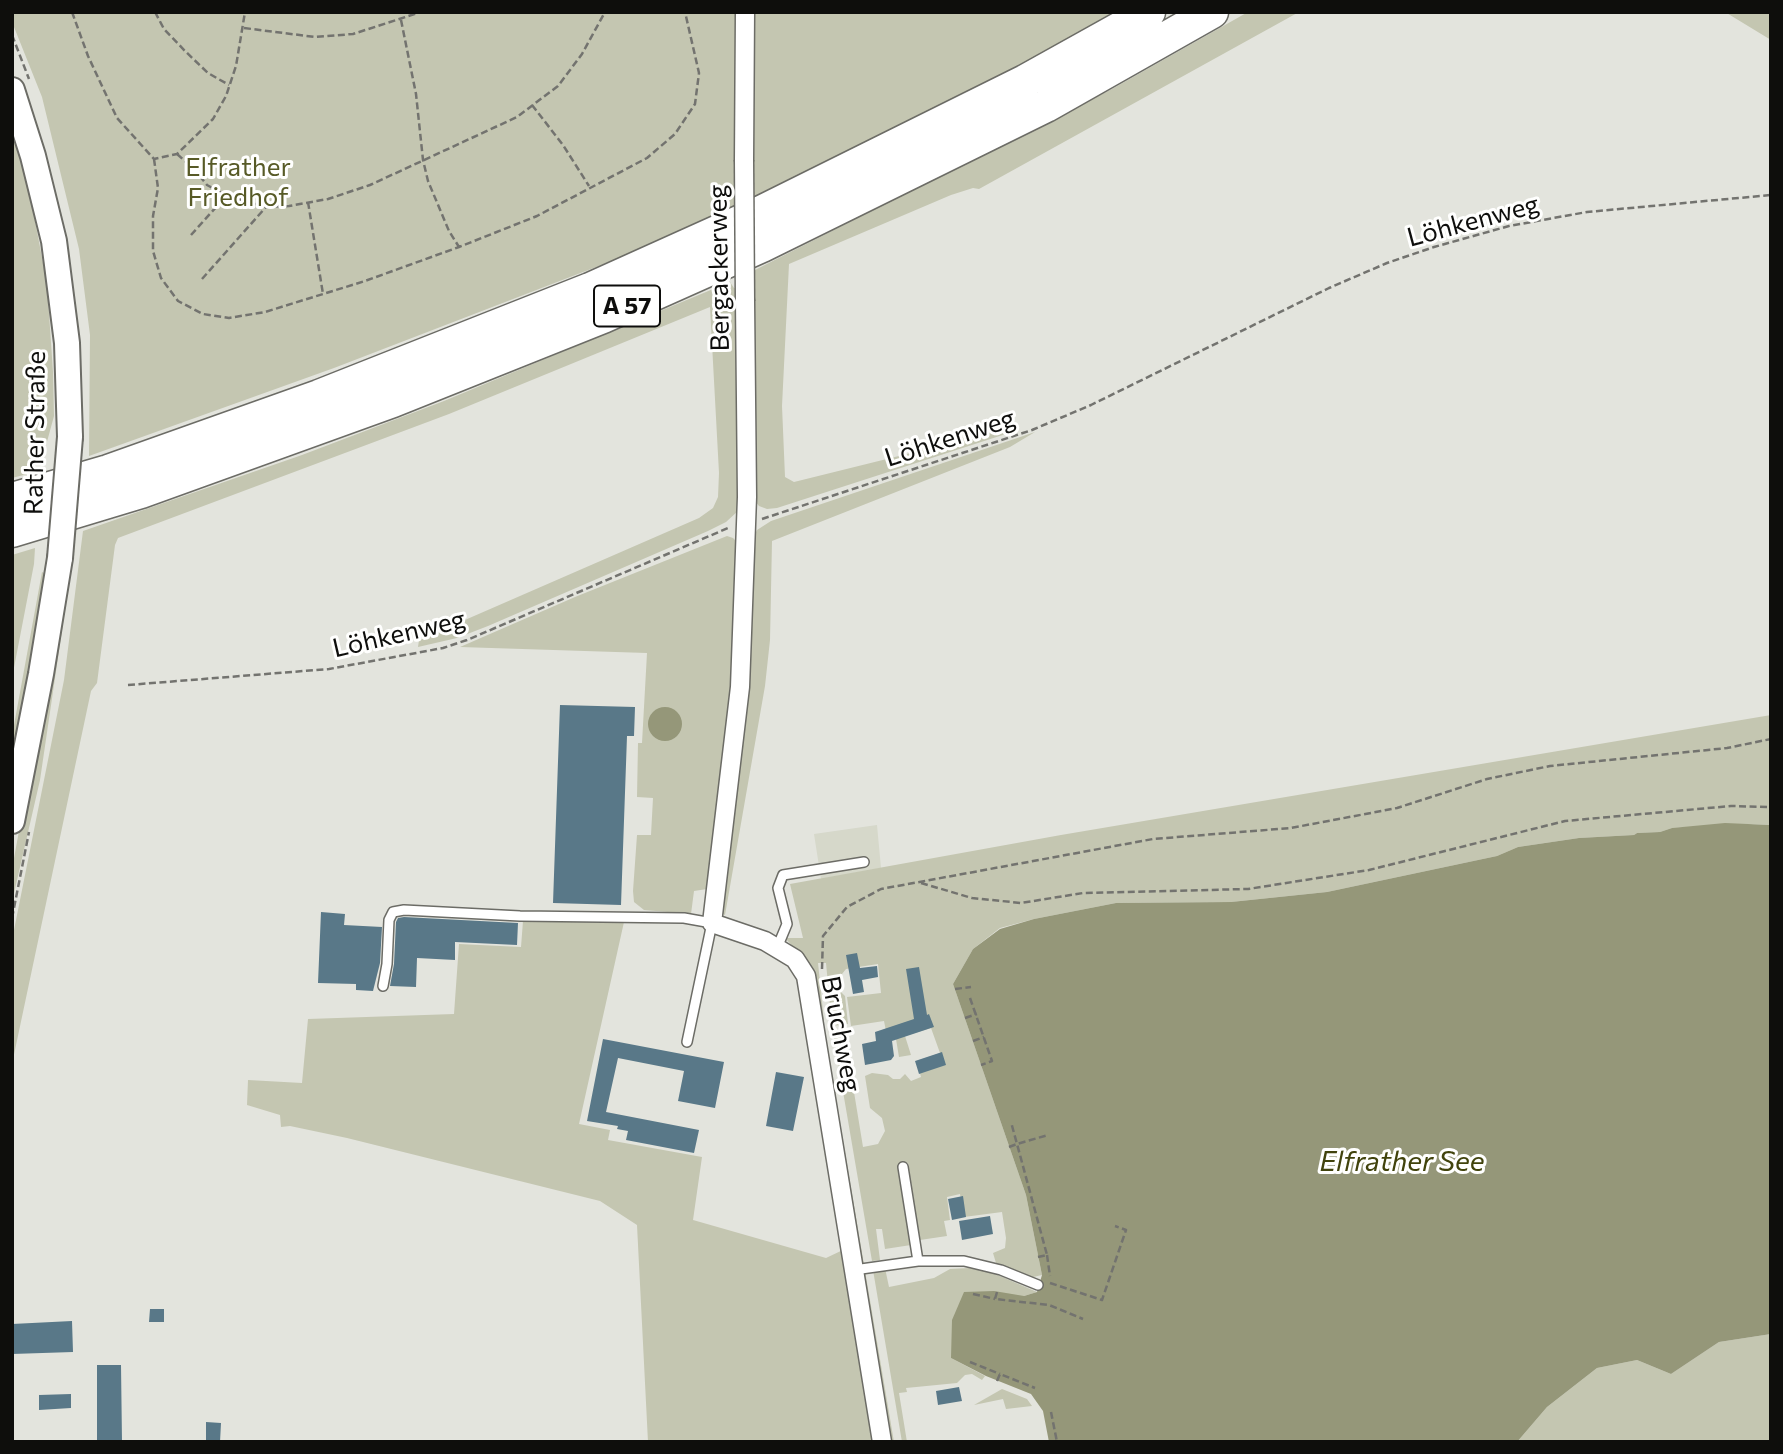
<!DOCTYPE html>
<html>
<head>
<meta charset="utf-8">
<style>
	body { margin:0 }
	#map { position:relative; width:1783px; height:1454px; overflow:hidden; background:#e3e4dd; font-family:Commissioner,sans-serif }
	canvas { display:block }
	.frame { position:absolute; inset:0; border:14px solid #0e0e0c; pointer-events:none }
</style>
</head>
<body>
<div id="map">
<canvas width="1783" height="1454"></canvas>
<div class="frame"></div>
</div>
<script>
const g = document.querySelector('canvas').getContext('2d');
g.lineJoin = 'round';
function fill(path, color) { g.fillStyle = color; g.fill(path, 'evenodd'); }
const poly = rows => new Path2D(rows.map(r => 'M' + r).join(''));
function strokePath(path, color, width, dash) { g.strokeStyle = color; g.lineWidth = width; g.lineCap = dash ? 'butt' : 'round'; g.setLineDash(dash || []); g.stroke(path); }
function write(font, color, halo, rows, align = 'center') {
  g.font = font + ' Commissioner,sans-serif'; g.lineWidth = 6; g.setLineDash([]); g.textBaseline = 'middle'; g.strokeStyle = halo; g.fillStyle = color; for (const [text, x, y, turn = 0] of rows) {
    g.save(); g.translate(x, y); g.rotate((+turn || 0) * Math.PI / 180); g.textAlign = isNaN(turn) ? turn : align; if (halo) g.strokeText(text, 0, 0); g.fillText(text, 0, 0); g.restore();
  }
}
fill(poly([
	[877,825,881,868,821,879,814,834]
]), '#d6d8ca');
fill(poly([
	[12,12,1116,12,1019,69,718,220,334,368,89,456,90,335,79,249,42,97,12,22],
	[1248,12,1299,12,979,189,973,188,951,195,789,264,782,406,785,477,794,482,915,452,1005,424,1012,432,777,508,767,509,759,506,755,501,752,296,755,295,755,270,1112,89],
	[1725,12,1771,12,1771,40],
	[12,126,22,152,47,284,53,372,54,416,39,471,12,478],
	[730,282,734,288,739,288,741,309,738,511,726,522,708,531,488,626,457,638,418,647,419,640,699,518,713,508,718,497,719,473,710,307,449,414,118,538,115,545,97,683,91,691,12,1064,12,940,64,680,83,531,302,455,444,401],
	[1035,432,1010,447,772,541,770,640,765,686,725,915,721,913,753,538,757,530,771,521],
	[727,536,733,538,739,544,733,695,707,889,694,891,691,914,644,910,634,902,633,891,637,835,651,835,653,798,637,797,638,743,642,743,647,653,460,647,575,597],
	[35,548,34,564,12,678,12,555],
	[42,572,46,574,12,760,12,736],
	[66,576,70,576,40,780,12,902,12,869],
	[1771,715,1771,825,1753,824,1672,828,1660,832,1637,833,1634,835,1579,838,1518,847,1497,856,1327,892,1231,902,1116,903,1034,919,1000,928,973,949,953,984,1026,1195,1042,1275,1029,1278,996,1263,993,1253,1005,1248,1006,1238,1002,1212,964,1217,960,1194,947,1197,950,1220,944,1221,947,1236,920,1240,908,1163,898,1165,911,1245,885,1249,882,1229,876,1229,880,1260,872,1261,833,1033,844,1031,863,1147,878,1144,885,1131,882,1118,870,1108,865,1076,872,1073,888,1075,893,1079,900,1079,905,1074,911,1081,921,1077,917,1062,940,1053,931,1028,905,1036,911,1055,899,1057,896,1039,887,1036,884,1021,851,1026,847,997,881,993,878,964,846,969,838,979,838,989,845,996,848,1024,832,1026,826,963,818,963,824,1021,817,1022,810,965,785,938,803,938,790,884,1061,835],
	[523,921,624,922,579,1124,610,1130,608,1140,702,1157,693,1220,826,1258,845,1249,875,1442,648,1442,637,1225,600,1201,347,1138,290,1126,281,1127,280,1115,247,1105,248,1080,302,1083,308,1019,454,1014,459,944,521,947],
	[825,1034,894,1442,887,1442,819,1035],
	[885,1268,889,1287,934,1278,950,1269,969,1268,993,1273,1037,1292,1024,1296,951,1358,985,1376,982,1380,972,1374,965,1375,957,1383,906,1388,907,1392,899,1393,907,1442,902,1442,873,1270],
	[1771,1334,1771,1442,1517,1442,1547,1407,1597,1368,1637,1360,1671,1374,1719,1342],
	[1002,1389,1027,1399,1032,1406,1006,1409,1003,1399,974,1405]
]), '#c4c6b1');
fill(poly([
	'648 724a17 17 0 1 1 34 0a17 17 0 1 1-34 0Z',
	[1725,823,1771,825,1771,1334,1719,1342,1671,1374,1637,1360,1597,1368,1547,1407,1517,1442,1049,1442,1043,1411,1031,1394,986,1376,951,1358,952,1320,964,1292,994,1291,1024,1296,1037,1292,1042,1275,1026,1195,953,984,973,949,1000,929,1034,919,1116,903,1231,902,1327,892,1497,856,1518,847,1579,838,1634,835,1637,833,1660,832,1672,828]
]), '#959779');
fill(poly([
	[560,705,635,707,634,736,627,736,621,905,553,903],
	[321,912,345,914,344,925,382,927,380,963,373,991,356,990,356,984,318,983],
	[404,917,518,923,517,945,455,942,455,960,417,958,416,987,390,986,394,964,396,922,398,918],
	[857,953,860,968,877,966,878,977,862,980,864,992,853,994,846,955],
	[919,967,927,1015,929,1014,934,1027,892,1041,894,1056,891,1060,865,1065,862,1044,876,1041,875,1032,914,1019,906,969],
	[603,1039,724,1062,715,1108,678,1101,684,1071,618,1058,606,1112,699,1130,694,1153,626,1140,628,1131,617,1129,618,1126,587,1121],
	[942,1052,946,1065,919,1074,915,1061],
	[776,1072,804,1077,793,1131,766,1126],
	[963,1196,966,1217,952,1220,948,1199],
	[990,1216,993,1234,962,1240,959,1221],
	[150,1309,164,1309,164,1322,149,1322],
	[72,1321,73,1352,12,1354,12,1324],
	[97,1365,121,1365,122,1442,97,1442],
	[959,1387,962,1401,938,1405,936,1391],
	[71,1394,71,1408,39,1410,39,1395],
	[206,1422,221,1423,220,1442,206,1442]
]), '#597888');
const lane = poly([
	[777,948,787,924,778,888,783,875,864,862],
	[383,986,387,964,389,920,393,912,404,910,520,916,684,918,712,923,687,1042],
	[903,1167,918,1261],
	[854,1270,918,1261,964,1261,1001,1270,1038,1285]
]);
const street = poly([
	[744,160,745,12],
	[745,301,747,497,740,687,712,923,765,941,795,959,806,976,882,1442]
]);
const secondary = poly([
	[12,90,33,156,54,241,67,343,70,437],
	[12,821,41,674,60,558]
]);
const highway = poly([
	[12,499,108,471,319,396,590,289,761,212,1025,81,1149,12],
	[12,531,141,492,393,401,603,317,762,246,1046,106,1212,12]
]);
strokePath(lane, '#6c6c66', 12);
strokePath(street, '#6c6c66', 21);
strokePath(secondary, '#6c6c66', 28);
strokePath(highway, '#6c6c66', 35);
strokePath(poly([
	[72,12,88,56,117,118,154,159,177,154,213,119,226,96,236,66,245,12],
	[155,12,164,29,185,51,208,73,229,85],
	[401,20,416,94,423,160,428,181,449,231,459,247],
	[244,28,315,37,353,34,421,12],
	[12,35,29,79],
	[532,105,563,145,589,186],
	[177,154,194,169,207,185,227,196,266,207,289,206,328,199,370,185,517,117,558,86,582,54,605,12],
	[154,159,158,188,153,216,153,251,161,278,178,301,203,314,229,318,265,312,365,281,459,247,537,216,647,158,675,134,695,104,699,73,685,12],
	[308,202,323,294],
	[191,235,226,196],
	[202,279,266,207],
	[762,519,1032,430,1091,405,1329,288,1387,263,1434,247,1509,226,1587,212,1771,195],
	[128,685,329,669,443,648,467,640,728,528],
	[921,883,972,898,1021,903,1083,893,1248,889,1369,870,1565,821,1731,806,1771,807],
	[12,918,29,832],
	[822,969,823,936,847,907,881,889,1153,839,1291,828,1397,808,1487,779,1550,766,1727,748,1771,739],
	[955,989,971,987],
	[970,998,992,1061,981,1065],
	[965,1018,977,1014],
	[973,1041,984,1037],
	[1009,1147,1017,1144,1011,1122],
	[1047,1255,1050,1276],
	[1038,1257,1047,1255,1017,1144,1048,1135],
	[1050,1283,1102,1300,1126,1230,1115,1226],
	[997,1292,995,1299,1049,1305,1083,1319],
	[973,1294,995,1299],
	[970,1362,1000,1374],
	[997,1381,1000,1374,1035,1388],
	[1051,1412,1057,1442]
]), '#73736f', 2.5, [7, 3.5]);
strokePath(lane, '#fff', 9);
strokePath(street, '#fff', 18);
strokePath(secondary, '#fff', 24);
strokePath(highway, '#fff', 32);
const streetBridge = poly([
	[744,160,745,301]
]);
const secondaryBridge = poly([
	[60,558,70,437]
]);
strokePath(streetBridge, '#6c6c66', 21, []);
strokePath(secondaryBridge, '#6c6c66', 28, []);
strokePath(streetBridge, '#fff', 18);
strokePath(secondaryBridge, '#fff', 24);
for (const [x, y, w] of [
	[627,306,66]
]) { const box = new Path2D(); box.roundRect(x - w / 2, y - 20.5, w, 41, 5); g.fillStyle = '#fffffe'; g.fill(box); strokePath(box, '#0e0e0c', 2); }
write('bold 24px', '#0e0e0c', null, [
	["A 57",627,306]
]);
write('26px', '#575a26', '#fffffe', [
	["Elfrather",238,167],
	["Friedhof",238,197]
]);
write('26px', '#0e0e0c', '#fffffe', [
	["Löhkenweg",1473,221,-15],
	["Bergackerweg",719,268,-91],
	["Rather Straße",35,433,-89],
	["Löhkenweg",950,438,-18],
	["Löhkenweg",399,634,-13],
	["Bruchweg",841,1034,79]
]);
write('italic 28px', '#41430c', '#fffffe', [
	["Elfrather See",1402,1162]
]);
</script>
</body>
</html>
